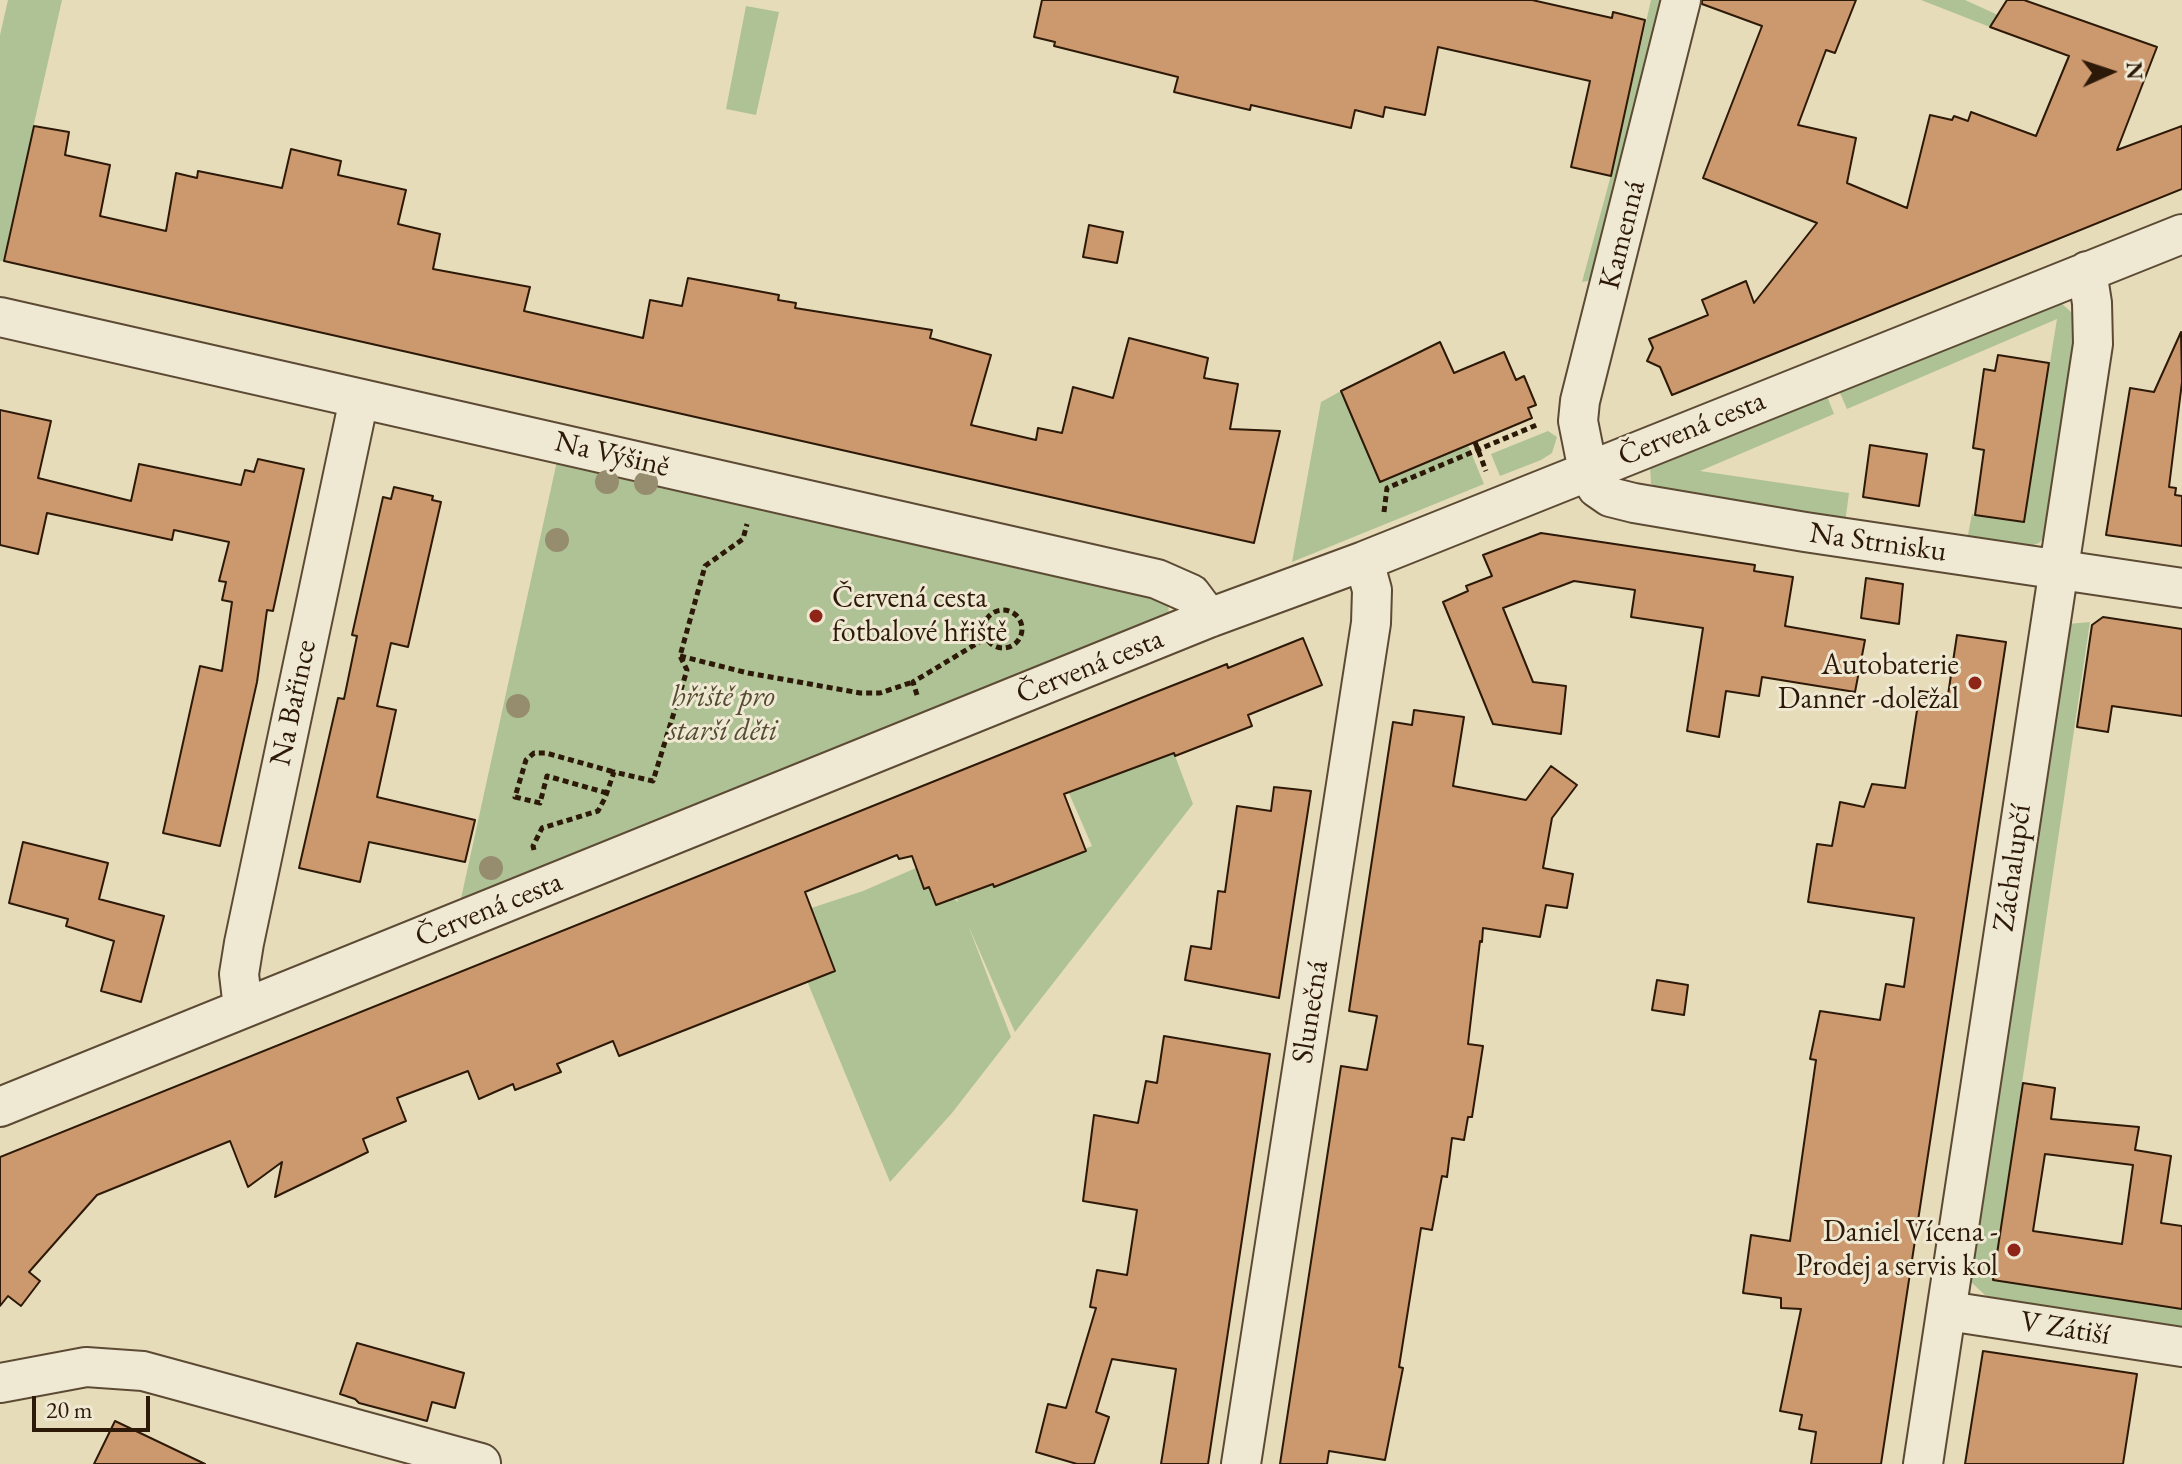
<!DOCTYPE html>
<html>
<head>
<meta charset="utf-8">
<style>
	body { margin:0 }
	#map { position:relative; width:2182px; height:1464px; overflow:hidden; background:#e7dcba; font-family:"EB Garamond",serif }
	canvas { display:block }
	.north { position:absolute; left:2070px; top:32px; width:80px; height:80px; -webkit-text-stroke:6px #efe8d2; paint-order:stroke; rotate:87deg; font-size:22px; font-weight:700; line-height:32px; text-align:center; color:#2d1907 }
	.north::after { content:''; display:block; margin:auto; width:28px; height:36px; background:#2d1907; clip-path:polygon(50% 0,100% 100%,50% 72%,0 100%) }
	.scale { position:absolute; left:32px; top:1396px; width:118px; height:36px; box-sizing:border-box; border:4px solid #2d1907; border-top:0; padding-left:10px; font-size:24px; line-height:28px; white-space:nowrap; color:#2d1907; -webkit-text-stroke:6px #efe8d2; paint-order:stroke }
</style>
</head>
<body>
<div id="map">
<canvas width="2182" height="1464"></canvas>
<div class="north">N</div>
<div class="scale">20 m</div>
</div>
<script>
const g = document.querySelector('canvas').getContext('2d');
g.lineJoin = 'round';
function fill(path, color) { g.fillStyle = color; g.fill(path, 'evenodd'); }
const poly = rows => new Path2D(rows.map(r => 'M' + r).join(''));
function strokePath(path, color, width, dash) { g.strokeStyle = color; g.lineWidth = width; g.lineCap = dash ? 'butt' : 'round'; g.setLineDash(dash || []); g.stroke(path); }
function write(font, color, halo, rows, align = 'center') {
  g.font = font + ' "EB Garamond",serif'; g.lineWidth = 6; g.setLineDash([]); g.textBaseline = 'middle'; g.strokeStyle = halo; g.fillStyle = color; for (const [text, x, y, turn = 0] of rows) {
    g.save(); g.translate(x, y); g.rotate((+turn || 0) * Math.PI / 180); g.textAlign = isNaN(turn) ? turn : align; if (halo) g.strokeText(text, 0, 0); g.fillText(text, 0, 0); g.restore();
  }
}
fill(poly([
	[8,0,62,0,3,261,0,261,0,35],
	[1651,0,1666,0,1592,280,1582,282,1611,175],
	[1921,0,1965,0,1998,15,1990,27],
	[746,6,779,12,756,115,726,109],
	[2044,302,2061,303,2071,312,2079,328,2050,532,2039,543,2022,549,1967,540,1972,514,2024,522,2057,319,1847,409,1836,384],
	[1341,391,1379,482,1468,445,1484,484,1292,562,1321,402],
	[1825,391,1834,414,1700,471,1849,493,1845,523,1661,490,1651,484,1650,465],
	[1548,431,1557,437,1552,453,1541,460,1500,476,1491,454],
	[557,461,1147,591,1168,603,1169,614,460,903],
	[2090,622,1993,1280,2182,1309,2182,1330,1999,1302,1985,1295,1971,1282,2068,624],
	[1174,753,1193,804,1015,1032,968,925,1011,1037,952,1113,890,1182,781,918,863,891,916,868,958,902,957,897,1092,846,1068,791]
]), '#afc295');
const building = poly([
	[1042,0,1532,0,1612,18,1613,12,1645,20,1611,176,1571,167,1590,81,1438,47,1425,115,1385,107,1383,117,1355,110,1351,128,1251,105,1250,110,1174,92,1178,77,1054,46,1055,42,1034,37,1042,0],
	[1702,0,1856,0,1835,53,1826,50,1798,125,1856,138,1847,183,1907,208,1930,115,1952,120,1954,116,1968,121,1971,112,2036,136,2069,56,1990,27,2007,0,2024,0,2157,47,2117,150,2182,126,2182,189,1672,395,1660,367,1647,361,1653,348,1649,339,1708,315,1702,300,1746,281,1754,303,1817,223,1703,178,1762,26,1702,4,1702,0],
	[34,126,69,132,65,155,110,165,100,216,166,231,176,173,197,178,198,171,282,188,291,149,341,161,338,175,406,190,398,224,440,234,433,269,530,287,524,311,643,338,650,300,682,306,688,278,779,295,778,300,796,303,795,308,932,330,930,338,991,355,971,425,1036,440,1038,428,1062,433,1073,387,1113,398,1129,338,1208,358,1204,378,1238,384,1230,429,1280,431,1254,543,4,261,34,126],
	[1089,225,1123,232,1117,263,1083,257,1089,225],
	[2181,332,2182,382,2169,487,2176,488,2175,495,2182,496,2182,546,2106,535,2130,388,2154,392,2181,332],
	[1440,342,1454,373,1504,352,1516,380,1524,376,1536,405,1528,408,1532,418,1380,482,1341,391,1440,342],
	[1998,355,2049,363,2024,522,1975,515,1984,450,1973,448,1984,369,1995,371,1998,355],
	[0,410,51,421,38,478,131,501,139,464,241,485,245,470,254,472,258,459,304,469,273,611,267,610,257,682,220,846,163,833,200,666,222,671,232,602,222,600,226,582,219,581,229,542,174,530,172,540,47,513,38,554,0,545,0,410],
	[1870,445,1927,454,1919,506,1863,497,1870,445],
	[394,487,433,496,432,500,441,502,408,647,391,643,377,706,396,710,377,797,475,820,465,862,369,842,360,882,299,868,338,698,344,699,357,636,352,635,383,497,391,499,394,487],
	[1541,533,1755,565,1754,571,1793,577,1785,626,1865,640,1855,692,1762,677,1759,696,1726,691,1719,737,1687,731,1703,628,1631,617,1635,590,1574,581,1503,608,1533,682,1566,686,1561,734,1493,724,1443,602,1468,591,1466,586,1492,576,1483,555,1541,533],
	[1866,578,1903,584,1899,624,1861,618,1866,578],
	[2103,617,2182,629,2182,716,2112,706,2108,732,2077,727,2092,625,2103,617],
	[1957,635,2006,642,1881,1464,1811,1464,1816,1432,1799,1429,1802,1415,1780,1411,1801,1309,1781,1308,1781,1298,1743,1293,1751,1235,1790,1241,1816,1060,1810,1059,1820,1011,1880,1020,1886,984,1904,987,1914,918,1808,902,1814,863,1817,844,1832,846,1840,802,1864,807,1872,784,1905,788,1920,691,1948,695,1957,635],
	[1303,638,1322,685,1248,715,1252,726,1175,756,1174,753,1064,794,1086,851,994,887,993,884,936,905,929,887,924,889,912,856,899,859,897,855,805,892,835,971,619,1056,613,1041,557,1064,561,1072,515,1090,513,1084,479,1099,468,1071,397,1098,406,1121,363,1139,368,1152,275,1197,282,1162,248,1187,230,1141,97,1195,29,1272,40,1281,21,1306,8,1296,0,1306,0,1157,1151,694,1227,664,1228,668,1303,638],
	[1414,710,1464,717,1453,786,1526,800,1551,766,1577,785,1552,818,1543,868,1573,874,1567,908,1546,905,1540,937,1483,928,1482,942,1480,941,1468,1044,1483,1046,1472,1117,1468,1117,1464,1140,1452,1138,1447,1177,1442,1176,1432,1230,1421,1228,1399,1367,1403,1368,1385,1460,1329,1451,1327,1464,1280,1464,1341,1066,1367,1070,1377,1016,1349,1011,1393,722,1412,725,1414,710],
	[1274,787,1311,791,1279,998,1185,980,1191,946,1211,949,1218,891,1225,892,1237,806,1271,811,1274,787],
	[23,842,108,863,99,899,164,916,141,1002,101,991,114,941,66,926,68,919,9,903,23,842],
	[1657,980,1688,985,1684,1015,1652,1010,1657,980],
	[1164,1036,1270,1054,1208,1464,1161,1464,1176,1369,1112,1359,1096,1412,1109,1417,1094,1464,1077,1464,1036,1452,1048,1404,1066,1408,1096,1308,1090,1307,1097,1270,1127,1275,1137,1210,1083,1201,1094,1115,1138,1123,1146,1081,1157,1083,1164,1036],
	[2023,1083,2055,1088,2051,1119,2139,1127,2135,1150,2171,1156,2161,1223,2182,1226,2182,1309,1993,1280,2023,1083],
	[2045,1154,2133,1165,2122,1244,2033,1231,2045,1154],
	[357,1343,464,1373,455,1408,432,1402,427,1421,359,1403,355,1399,340,1394,357,1343],
	[1983,1351,2137,1374,2123,1464,1965,1464,1983,1351],
	[115,1421,205,1464,94,1464,115,1421]
]);
fill(building, '#cc986e');
strokePath(building, '#2d1907', 2);
const street = poly([
	[1681,0,1580,401,1578,421,1588,471,1597,488,1610,497,1634,503,1805,532,2182,588],
	[0,317,1157,579,1191,594,1209,618],
	[243,1008,239,974,244,943,359,399],
	[0,1107,1209,618,1364,561,2182,234],
	[1948,1311,2182,1347],
	[0,1383,86,1367,143,1371,481,1463],
	[1241,1464,1371,623,1372,590,1364,561],
	[1923,1464,2093,344,2092,303,2087,271]
]);
strokePath(street, '#5c4a34', 42);
strokePath(poly([
	[1475,442,1486,471],
	[1384,512,1387,488,1539,424],
	'984 629a19 19 0 1 1 38 0a19 19 0 1 1-38 0Z',
	[680,656,748,673,860,693,880,693,913,682],
	[917,695,913,682,986,638],
	[607,793,547,776,540,803,515,797,526,760,534,753,546,753,614,772],
	[534,850,533,846,542,828,598,811,605,798,614,772,653,781,687,670,680,656,705,566,743,539,747,524]
]), '#2d1907', 5, [6, 4]);
strokePath(street, '#efe8d2', 38);
g.fillStyle = '#968d6f';
for (const [x, y] of [
	[607,482],
	[646,483],
	[557,540],
	[518,706],
	[491,868]
]) { g.beginPath(); g.arc(x, y, 12, 0, 2 * Math.PI); g.fill(); }
for (const [x, y, r, color] of [
	[816,616,8,"#8f2418"],
	[1975,683,8,"#8f2418"],
	[2014,1250,8,"#8f2418"]
]) { const dot = new Path2D(); dot.arc(x, y, r, 0, 2 * Math.PI); g.fillStyle = color; g.fill(dot); strokePath(dot, '#efe8d2', 3); }
write('30px', '#2d1907', '#efe8d2', [
	["Kamenná",1623,235,-76],
	["Červená cesta",1692,429,-22],
	["Na Výšině",612,455,13],
	["Na Strnisku",1878,543,8],
	["Červená cesta",1090,667,-22],
	["Na Bařince",294,703,-78],
	["Záchalupčí",2013,868,-82],
	["Červená cesta",489,910,-22],
	["Slunečná",1311,1012,-81],
	["V Zátiší",2065,1329,9]
]);
write('30px', '#2d1907', '#efe8d2', [
	["Červená cesta",832,599,"left"],
	["fotbalové hřiště",832,633,"left"],
	["Autobaterie",1959,666],
	["Danner -doležal",1959,700],
	["Daniel Vícena -",1998,1233],
	["Prodej a servis kol",1998,1267]
], 'right');
write('italic 30px', '#544c32', '#efe8d2', [
	["hřiště pro",723,698],
	["starší děti",723,732]
]);
</script>
</body>
</html>
